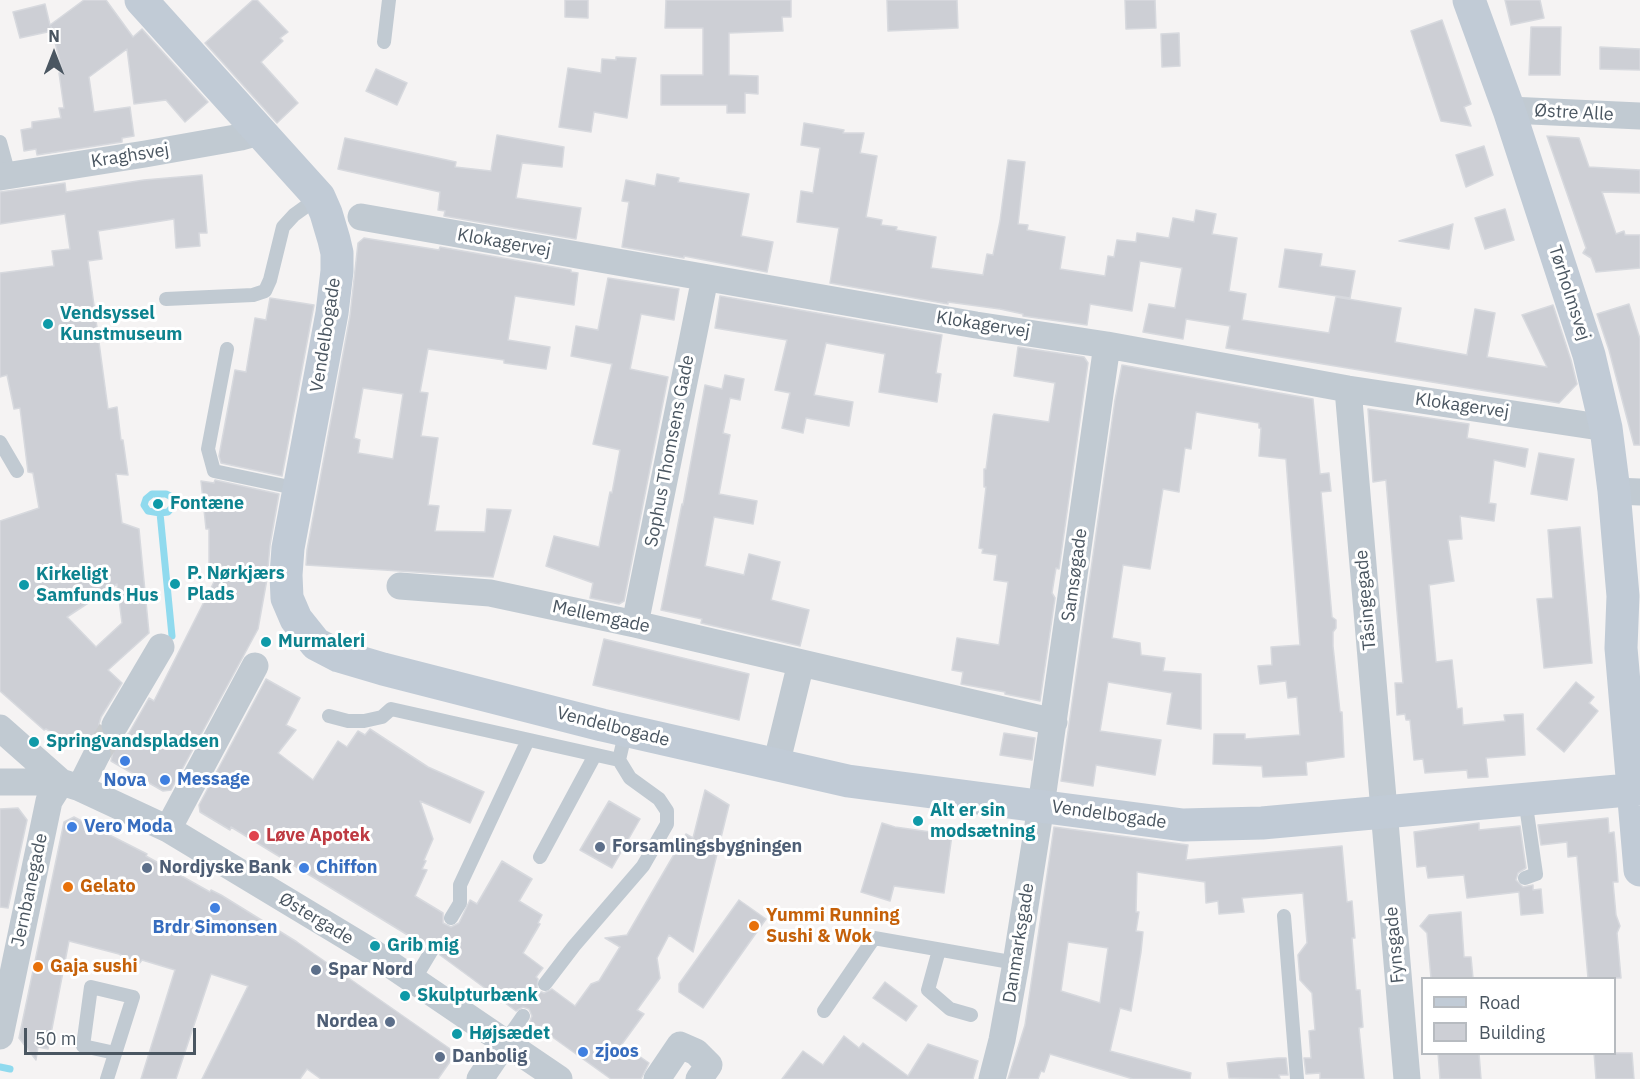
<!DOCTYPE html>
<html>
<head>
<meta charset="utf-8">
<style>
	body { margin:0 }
	#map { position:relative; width:1640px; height:1079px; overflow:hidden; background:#f5f3f3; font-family:"IBM Plex Sans",sans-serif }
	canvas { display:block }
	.legend { position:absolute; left:1421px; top:977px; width:195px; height:78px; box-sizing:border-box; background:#fff; border:2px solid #b7bbc0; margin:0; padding:8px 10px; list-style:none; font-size:18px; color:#4a5661 }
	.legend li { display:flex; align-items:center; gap:12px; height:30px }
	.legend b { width:30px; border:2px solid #b7bbc0 }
	.north { position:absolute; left:24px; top:24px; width:60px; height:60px; -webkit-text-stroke:4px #fff; paint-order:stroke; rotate:0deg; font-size:16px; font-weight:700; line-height:24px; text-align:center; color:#4a5661 }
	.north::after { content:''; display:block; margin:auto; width:21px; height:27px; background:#4a5661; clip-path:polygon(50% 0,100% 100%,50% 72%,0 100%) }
	.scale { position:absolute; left:24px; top:1028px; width:172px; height:27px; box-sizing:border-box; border:3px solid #4a5661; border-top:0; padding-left:8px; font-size:18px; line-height:21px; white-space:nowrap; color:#4a5661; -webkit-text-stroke:4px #fff; paint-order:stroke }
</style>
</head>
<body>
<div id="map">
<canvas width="1640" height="1079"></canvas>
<ul class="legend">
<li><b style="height:8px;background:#c1cbd6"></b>Road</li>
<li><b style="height:16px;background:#cdcfd5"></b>Building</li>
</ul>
<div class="north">N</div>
<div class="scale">50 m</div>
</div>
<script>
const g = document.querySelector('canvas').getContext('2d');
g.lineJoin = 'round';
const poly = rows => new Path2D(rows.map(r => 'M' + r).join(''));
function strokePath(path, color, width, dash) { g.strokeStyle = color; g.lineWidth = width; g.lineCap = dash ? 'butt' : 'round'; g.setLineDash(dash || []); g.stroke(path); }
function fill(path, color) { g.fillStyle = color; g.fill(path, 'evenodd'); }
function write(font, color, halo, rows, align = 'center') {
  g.font = font + ' "IBM Plex Sans",sans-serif'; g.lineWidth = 6; g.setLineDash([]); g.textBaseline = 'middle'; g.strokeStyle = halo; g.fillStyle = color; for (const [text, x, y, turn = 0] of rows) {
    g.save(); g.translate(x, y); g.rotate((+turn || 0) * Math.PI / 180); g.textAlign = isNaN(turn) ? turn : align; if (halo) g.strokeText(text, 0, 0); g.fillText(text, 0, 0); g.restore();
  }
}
strokePath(poly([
	[160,513,168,512,173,506,172,497,166,494,152,494,146,499,144,505,148,511,160,513,172,636],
	[0,1067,10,1069]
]), '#90daee', 7);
const building = poly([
	[84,0,106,0,133,37,142,29,208,102,185,122,166,100,134,104,127,49,89,77,94,112,130,107,134,136,122,138,122,142,37,155,36,149,24,151,21,130,32,128,32,122,61,118,59,108,64,108,59,73,63,73,51,27,52,31,20,38,13,12,45,4,50,25,84,0],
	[253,0,257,0,288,32,280,38,283,41,261,62,298,103,277,123,205,43,253,0],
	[565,0,588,0,588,18,565,17,565,0],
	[666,0,791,0,791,17,782,17,783,31,729,33,729,75,758,76,758,94,745,93,745,113,727,113,727,105,661,105,661,75,703,75,703,28,665,28,666,0],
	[887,0,957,0,958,28,888,31,887,0],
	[1125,0,1155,0,1156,28,1126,29,1125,0],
	[1505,0,1540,0,1544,18,1511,25,1505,0],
	[1442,20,1471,104,1464,107,1471,126,1441,121,1411,31,1442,20],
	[1531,27,1561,27,1560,75,1529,75,1531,27],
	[1179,33,1180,66,1162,67,1161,34,1179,33],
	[1600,47,1640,49,1640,70,1600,69,1600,47],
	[616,57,636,58,627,118,594,112,591,132,559,127,568,68,601,73,602,59,616,60,616,57],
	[376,69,407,83,397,105,366,91,376,69],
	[804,123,844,130,843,133,864,133,860,153,877,156,866,217,882,220,881,225,897,227,896,230,936,237,931,268,983,275,987,254,993,255,1000,221,1008,160,1025,162,1018,224,1028,225,1027,230,1065,237,1060,269,1105,276,1108,256,1114,257,1117,240,1136,242,1137,233,1169,238,1173,218,1194,222,1196,210,1216,214,1212,234,1237,238,1229,291,1246,294,1242,320,1329,333,1336,297,1401,308,1395,342,1467,355,1475,309,1495,313,1487,357,1547,367,1522,315,1553,305,1571,360,1577,384,1559,403,1226,348,1230,326,1186,319,1183,339,1143,332,1149,304,1175,308,1182,268,1140,261,1132,311,1090,304,1087,325,1023,316,1023,314,1000,309,948,302,948,304,830,283,839,228,797,222,801,191,813,193,820,148,801,145,804,123],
	[497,135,564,147,562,167,522,163,516,198,581,208,576,239,444,216,445,211,438,210,440,192,338,169,345,138,456,162,455,167,491,171,497,135],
	[1547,136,1579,138,1589,167,1640,170,1640,193,1602,192,1616,234,1624,231,1625,235,1640,235,1640,268,1596,272,1591,258,1583,253,1586,248,1547,136],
	[1484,146,1493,175,1466,187,1456,155,1484,146],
	[657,174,679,178,678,182,749,194,741,236,773,242,767,272,684,256,684,258,622,247,629,202,622,201,626,180,655,186,657,174],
	[202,175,207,233,199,233,200,246,176,248,174,219,98,231,102,259,88,261,108,409,117,407,121,440,123,440,128,475,116,474,122,523,139,529,149,633,108,670,122,683,101,717,99,724,101,732,107,738,115,741,123,738,129,733,149,698,154,701,221,568,209,579,209,529,206,529,201,481,214,483,215,480,279,494,270,545,267,579,258,629,171,790,163,791,111,761,113,752,110,746,105,740,95,738,88,741,82,748,74,749,74,745,46,729,44,730,0,691,0,521,39,508,33,473,28,472,20,408,14,409,7,375,0,377,0,273,54,266,52,251,70,249,65,214,0,224,0,192,65,183,66,192,144,180,202,175],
	[117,584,122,623,96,647,67,617,117,584],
	[1505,209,1514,240,1485,249,1475,218,1505,209],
	[1453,224,1449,249,1399,241,1453,224],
	[364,238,439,250,440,247,571,270,571,272,578,273,574,305,515,296,508,340,550,347,546,369,504,363,504,360,428,349,420,392,428,393,421,436,438,438,428,505,439,506,435,531,485,532,487,509,511,510,493,577,306,565,307,550,350,316,358,243,364,238],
	[363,388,403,394,393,459,358,453,360,440,354,438,363,388],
	[1285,249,1322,254,1320,266,1355,271,1350,298,1279,287,1285,249],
	[608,278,679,289,674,320,641,314,630,369,668,377,624,601,619,604,590,598,593,583,546,566,554,536,599,547,610,492,612,493,620,450,593,444,612,364,571,356,576,326,598,330,608,278],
	[720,296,942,335,936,373,941,374,937,402,879,392,885,354,826,343,814,395,853,402,849,426,806,418,803,433,782,428,790,393,775,390,787,340,715,328,720,296],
	[270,298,314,305,282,476,221,463,219,456,235,370,246,372,255,318,266,320,270,298],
	[1629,304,1640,339,1640,445,1634,445,1609,350,1597,314,1629,304],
	[1018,347,1084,357,1088,363,1059,569,1056,568,1052,593,1055,598,1040,701,1005,694,1005,692,961,684,963,672,952,670,957,638,999,645,1008,582,994,580,997,555,982,553,983,549,979,548,986,487,984,487,984,469,986,469,993,416,994,414,1049,422,1055,383,1014,376,1018,347],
	[1122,365,1313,399,1320,474,1329,473,1331,491,1321,492,1332,617,1336,620,1336,628,1333,632,1333,646,1340,712,1342,712,1344,757,1306,762,1307,775,1263,777,1262,766,1213,764,1214,734,1245,734,1245,739,1300,735,1297,697,1288,698,1286,681,1260,684,1258,666,1272,665,1271,647,1300,645,1286,459,1259,456,1261,428,1259,428,1259,423,1196,412,1191,449,1185,448,1179,492,1163,489,1150,569,1123,565,1112,638,1140,643,1141,655,1165,658,1163,671,1201,674,1201,729,1167,724,1172,693,1108,682,1100,731,1161,740,1155,775,1096,765,1093,786,1061,781,1115,400,1122,365],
	[725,375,744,379,740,400,730,398,723,433,730,435,719,494,757,501,753,524,714,517,705,566,744,575,749,554,780,562,771,600,809,610,800,646,701,623,702,619,661,610,682,504,683,505,705,385,722,389,725,375],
	[1368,409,1469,424,1467,438,1528,449,1525,467,1494,460,1489,503,1496,504,1494,521,1460,516,1462,539,1448,540,1454,581,1429,585,1436,662,1452,660,1457,709,1462,708,1463,725,1505,721,1504,715,1523,714,1525,755,1486,758,1488,777,1468,778,1467,770,1425,773,1423,759,1414,760,1410,720,1406,720,1405,714,1397,715,1395,683,1403,683,1386,480,1373,482,1368,409],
	[1539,453,1574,459,1567,500,1531,494,1539,453],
	[1580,527,1592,663,1544,668,1537,599,1553,598,1548,530,1580,527],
	[604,639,749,674,739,720,593,685,604,639],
	[266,679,300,698,286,725,296,730,278,753,313,780,338,741,347,747,358,731,365,735,370,729,428,767,484,792,470,823,420,801,433,839,424,860,426,861,422,869,427,870,415,896,443,913,443,923,451,927,459,923,470,900,477,904,502,861,532,879,519,901,542,915,538,923,540,924,523,953,543,968,536,977,538,979,537,987,539,991,544,993,552,989,575,1006,591,984,599,981,620,947,605,938,627,935,686,834,693,838,705,790,729,805,693,952,669,935,657,958,660,978,637,1010,644,1014,622,1044,649,1063,641,1079,611,1079,530,1021,532,1016,529,1009,523,1007,516,1011,440,955,441,950,437,943,432,941,424,945,231,827,230,830,200,812,199,805,266,679],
	[1576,682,1594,697,1589,703,1598,711,1564,752,1537,729,1576,682],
	[1004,733,1035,738,1032,760,1000,755,1004,733],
	[609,801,640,819,612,868,580,850,609,801],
	[18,808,27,820,8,908,0,907,0,809,18,808],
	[74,817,147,854,146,856,210,892,211,890,221,895,297,942,456,1053,438,1079,321,1079,307,1069,300,1079,202,1079,248,986,211,974,176,1079,141,1079,175,970,142,960,138,965,119,954,69,941,48,1049,38,1047,36,1060,19,1038,64,822,74,817],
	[1608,818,1609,833,1614,832,1616,853,1618,882,1613,882,1616,915,1620,926,1617,933,1621,978,1588,978,1577,856,1568,857,1567,842,1541,845,1538,825,1608,818],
	[882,823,895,827,952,835,944,893,894,886,890,901,861,892,882,823],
	[1479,823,1479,830,1520,826,1526,868,1518,873,1516,880,1523,887,1533,885,1533,890,1541,889,1543,913,1521,915,1519,892,1467,898,1464,875,1428,878,1426,866,1417,867,1414,832,1479,823],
	[1054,827,1188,845,1186,860,1342,846,1347,902,1352,901,1355,938,1352,938,1356,990,1360,990,1363,1027,1359,1028,1364,1079,1320,1079,1320,1073,1306,1074,1304,1058,1311,1058,1309,1031,1315,1030,1312,993,1300,980,1298,955,1307,943,1303,893,1242,898,1244,912,1219,914,1218,901,1206,903,1205,882,1137,872,1136,912,1139,912,1136,931,1143,932,1141,952,1131,1011,1120,1008,1110,1051,1191,1073,1190,1079,1133,1079,1050,1054,1044,1072,1041,1071,1038,1079,1008,1079,1025,1025,1054,827],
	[1068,942,1108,948,1100,1003,1061,991,1068,942],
	[739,900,766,919,703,1008,679,992,679,984,739,900],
	[1461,912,1464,957,1471,957,1473,978,1431,978,1427,933,1420,926,1429,915,1461,912],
	[885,982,917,1006,906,1021,873,998,885,982],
	[844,1036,859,1048,863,1043,908,1076,928,1044,978,1061,973,1079,782,1079,803,1051,823,1065,844,1036],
	[1438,1053,1479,1053,1481,1079,1440,1079,1438,1053],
	[1594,1053,1632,1053,1634,1079,1596,1079,1594,1053],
	[1278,1058,1286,1058,1288,1075,1279,1075,1280,1079,1229,1078,1227,1063,1278,1058]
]);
fill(building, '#cdcfd5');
strokePath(building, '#d7d9de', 1.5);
strokePath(poly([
	[97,754,115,725]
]), '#caccce', 27, [27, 14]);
strokePath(poly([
	[384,42,389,0],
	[0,142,9,175],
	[166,299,253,295,265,291,270,280,283,227,294,215,319,197],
	[227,349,208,449,214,471,299,489],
	[0,442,17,471],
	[329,716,348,721,364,721,382,717,391,709,619,760],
	[540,857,595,755],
	[1525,878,1536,874,1525,799],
	[1284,916,1297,1079],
	[451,918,460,903,460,885,528,740],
	[939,950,928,990,950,1009,971,1015],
	[414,980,432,950],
	[545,984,574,946,643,866,667,824,667,811,659,799,630,778,619,760,626,730],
	[824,1011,874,938,1016,963],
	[505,1042,523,1016],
	[107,1079,133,997,91,987,83,1046,115,1053]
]), '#c1cad2', 14);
strokePath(poly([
	[1509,110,1640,116],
	[0,177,145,154,241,137,259,132],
	[361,217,976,325,1107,345,1348,389,1606,428],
	[1348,389,1407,1079],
	[1614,491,1640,492],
	[400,586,490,593,635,624,1054,722],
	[635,624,705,278],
	[115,725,161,647],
	[0,728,61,782],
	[776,765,801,663],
	[0,782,61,782,80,788,168,829,372,952,559,1079],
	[80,788,97,754],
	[168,829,255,666],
	[0,1036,49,801,61,782],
	[480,1079,505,1042],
	[657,1079,680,1045,696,1052,709,1065,699,1079],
	[992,1079,1002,1040,1016,963,1041,806,1107,345]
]), '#c1cad2', 27);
strokePath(poly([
	[141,0,319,197,326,213,334,240,337,253,337,271,332,313,288,548,286,575,287,598,296,619,316,644,339,656,383,669,602,725,848,781,1183,825,1262,823,1640,789],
	[1469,0,1509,110,1589,355,1606,428,1614,491,1623,596,1621,648,1640,870]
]), '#c1cbd6', 33);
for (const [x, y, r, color] of [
	[48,324,6,"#0f9aa8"],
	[158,504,6,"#0f9aa8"],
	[175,584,6,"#0f9aa8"],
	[24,585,6,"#0f9aa8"],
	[266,642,6,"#0f9aa8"],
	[34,742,6,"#0f9aa8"],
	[125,761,6,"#3f7fe0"],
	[165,780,6,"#3f7fe0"],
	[918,821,6,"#0f9aa8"],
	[72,827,6,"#3f7fe0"],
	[254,836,6,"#e0444e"],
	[600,847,6,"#5c6f8a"],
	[147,868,6,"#5c6f8a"],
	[304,868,6,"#3f7fe0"],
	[68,887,6,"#e8710a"],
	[215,908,6,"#3f7fe0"],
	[754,926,6,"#e8710a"],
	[375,946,6,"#0f9aa8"],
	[38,967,6,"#e8710a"],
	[316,970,6,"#5c6f8a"],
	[405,996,6,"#0f9aa8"],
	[390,1022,6,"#5c6f8a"],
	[457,1034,6,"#0f9aa8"],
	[583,1052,6,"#3f7fe0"],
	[440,1057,6,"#5c6f8a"]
]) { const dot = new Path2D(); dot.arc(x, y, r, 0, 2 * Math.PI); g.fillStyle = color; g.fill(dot); strokePath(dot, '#fff', 2); }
write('18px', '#4a5661', '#fff', [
	["Østre Alle",1574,113,3],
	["Kraghsvej",130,156,-9],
	["Klokagervej",504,243,10],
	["Tørholmsvej",1569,293,72],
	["Klokagervej",983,325,9],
	["Vendelbogade",326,335,-81],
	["Klokagervej",1462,406,8],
	["Sophus Thomsens Gade",670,451,-79],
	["Samsøgade",1075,575,-82],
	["Tåsingegade",1366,600,-95],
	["Mellemgade",601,617,12],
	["Vendelbogade",613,727,14],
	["Vendelbogade",1109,815,8],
	["Jernbanegade",30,890,-78],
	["Østergade",316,919,31],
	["Danmarksgade",1019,943,-81],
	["Fynsgade",1395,945,-95]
]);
write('bold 18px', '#0d838f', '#fff', [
	["Vendsyssel",60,314],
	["Kunstmuseum",60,335],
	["Fontæne",170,504],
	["P. Nørkjærs",187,574],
	["Plads",187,595],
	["Kirkeligt",36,575],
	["Samfunds Hus",36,596],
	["Murmaleri",278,642],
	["Springvandspladsen",46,742],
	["Alt er sin",930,811],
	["modsætning",930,832],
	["Grib mig",387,946],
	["Skulpturbænk",417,996],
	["Højsædet",469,1034]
], 'left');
write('bold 18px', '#366cbe', '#fff', [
	["Message",177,780],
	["Nova",125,781,"center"],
	["Vero Moda",84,827],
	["Chiffon",316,868],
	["Brdr Simonsen",215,928,"center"],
	["zjoos",595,1052]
], 'left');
write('bold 18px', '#be3a42', '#fff', [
	["Løve Apotek",266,836]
], 'left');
write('bold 18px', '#4e5e75', '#fff', [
	["Forsamlingsbygningen",612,847],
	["Nordjyske Bank",159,868],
	["Spar Nord",328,970],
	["Nordea",378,1022,"right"],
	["Danbolig",452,1057]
], 'left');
write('bold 18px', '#c56008', '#fff', [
	["Gelato",80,887],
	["Yummi Running",766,916],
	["Sushi & Wok",766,937],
	["Gaja sushi",50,967]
], 'left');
</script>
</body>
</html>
